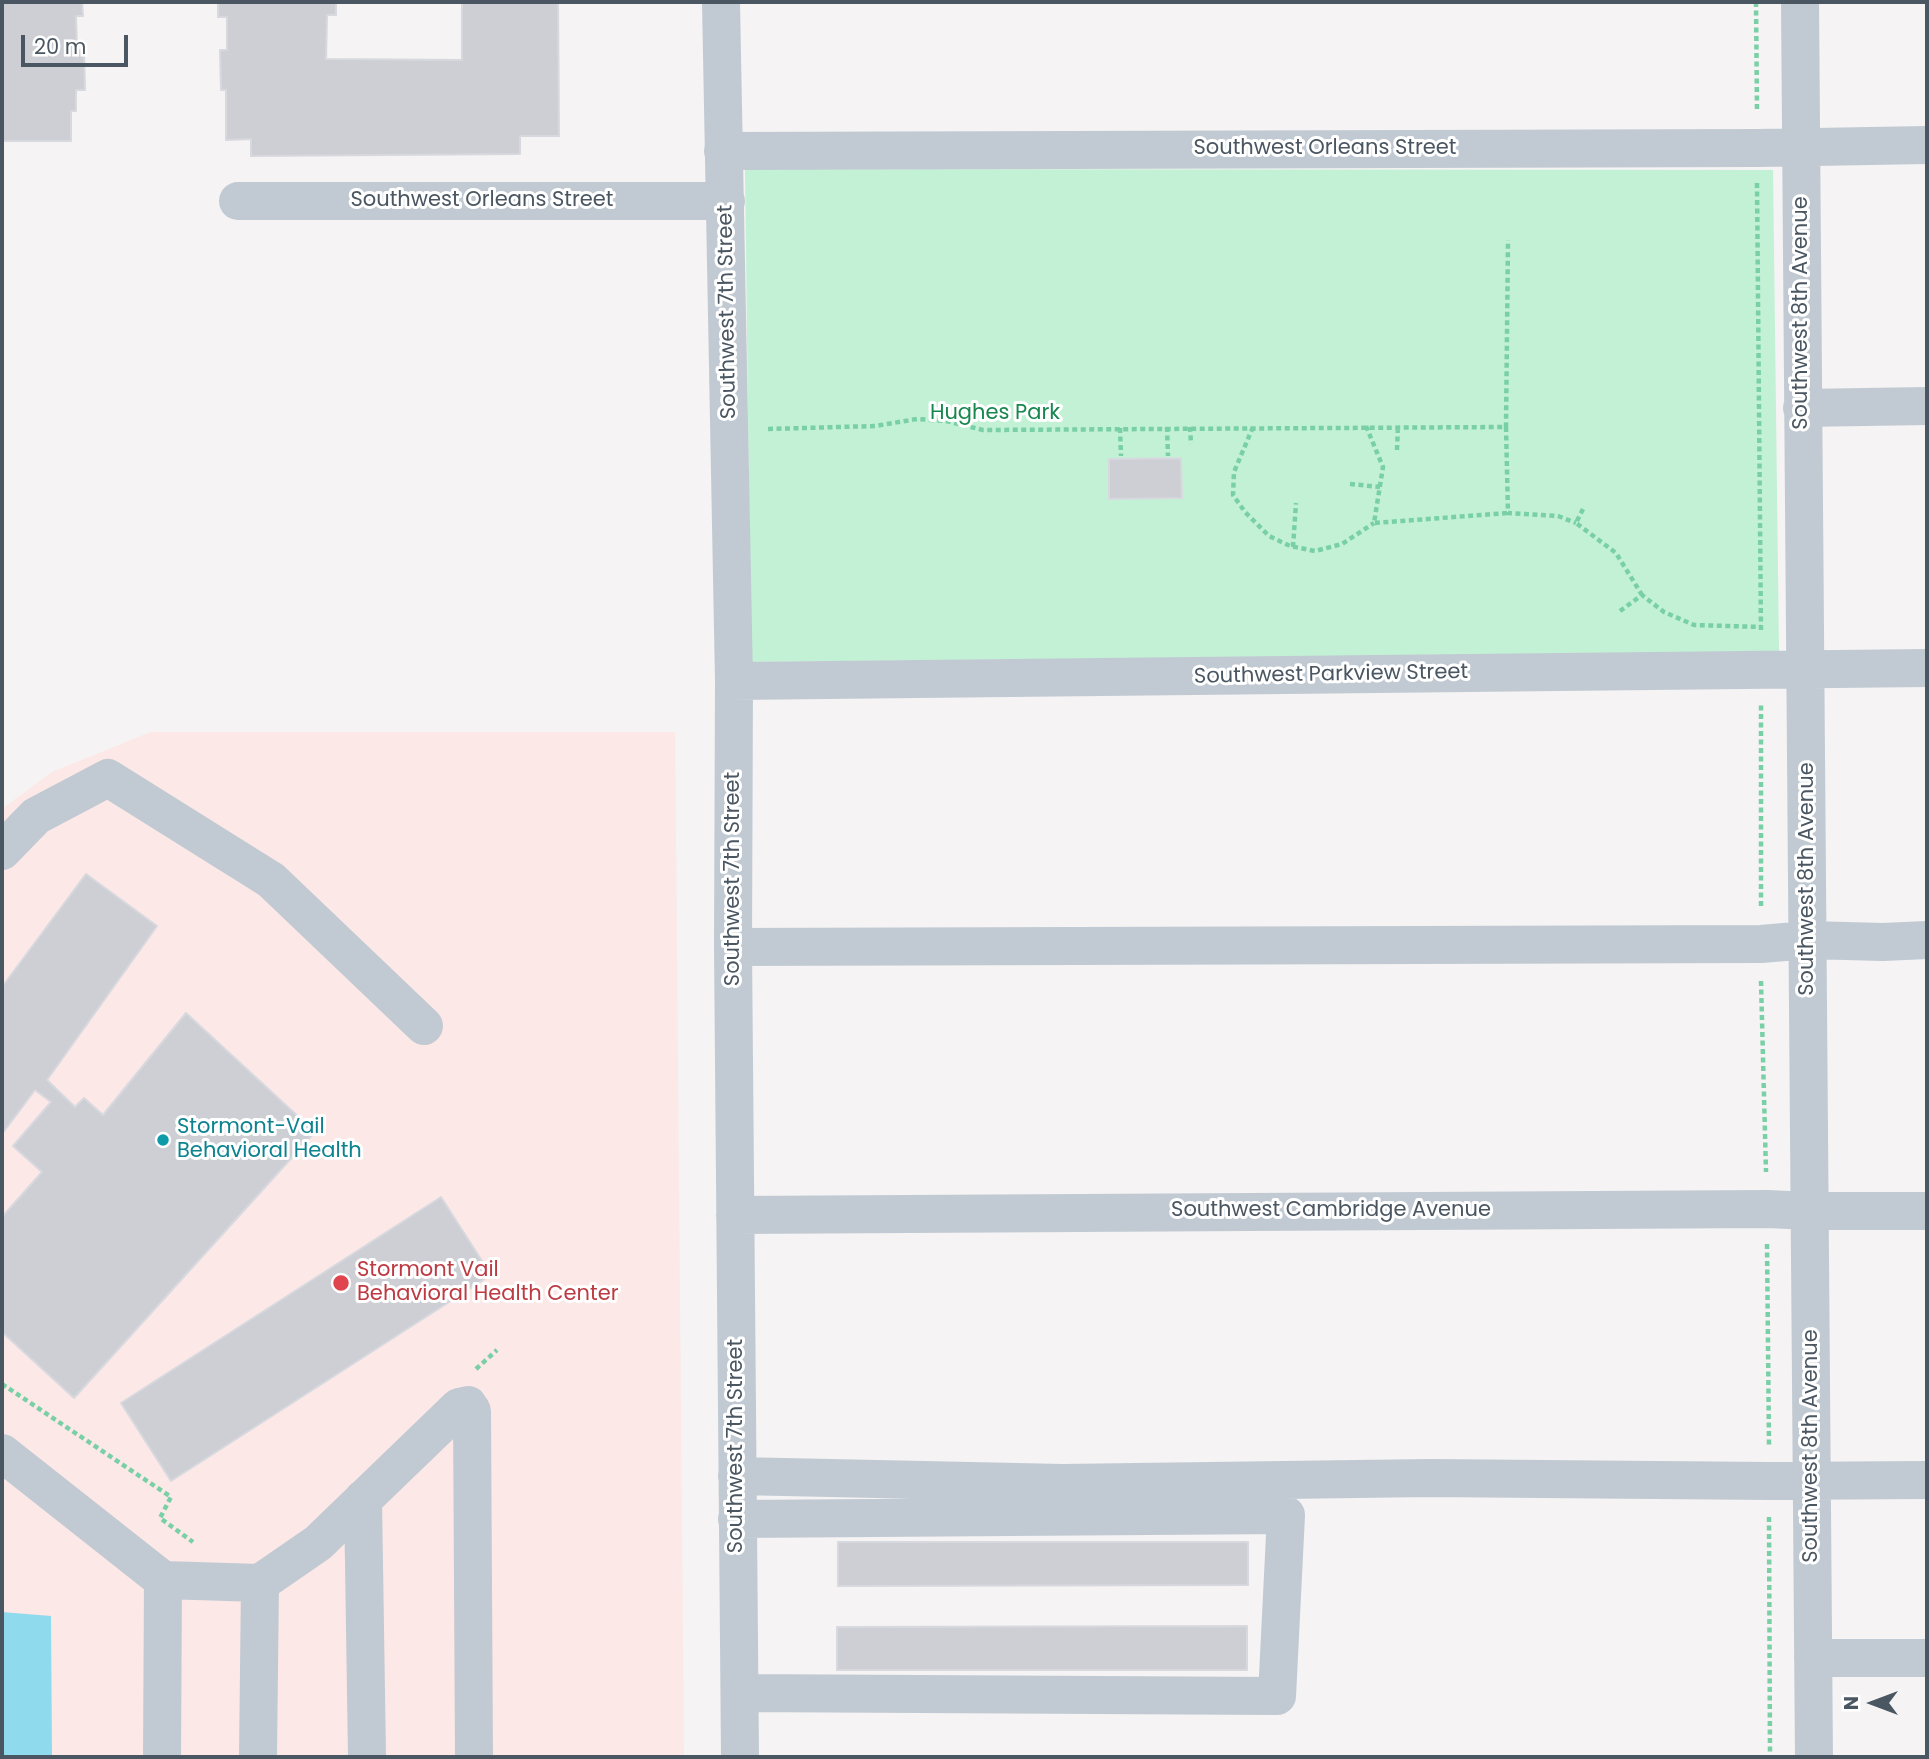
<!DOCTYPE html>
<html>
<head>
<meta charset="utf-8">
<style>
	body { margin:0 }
	#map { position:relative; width:1929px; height:1759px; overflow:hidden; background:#f5f3f3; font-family:Poppins,sans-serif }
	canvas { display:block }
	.frame { position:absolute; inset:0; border:4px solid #4a5661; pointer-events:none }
	.north { position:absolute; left:1838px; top:1668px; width:70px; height:70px; -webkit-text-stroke:5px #fff; paint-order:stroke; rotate:270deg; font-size:19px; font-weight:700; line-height:28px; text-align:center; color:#4a5661 }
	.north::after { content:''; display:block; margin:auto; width:24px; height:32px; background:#4a5661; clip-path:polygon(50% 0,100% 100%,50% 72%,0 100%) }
	.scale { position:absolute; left:21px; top:35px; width:107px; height:32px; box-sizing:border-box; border:4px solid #4a5661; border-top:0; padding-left:9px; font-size:21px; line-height:24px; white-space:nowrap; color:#4a5661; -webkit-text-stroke:5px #fff; paint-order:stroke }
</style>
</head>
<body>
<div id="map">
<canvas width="1929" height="1759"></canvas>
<div class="frame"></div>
<div class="north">N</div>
<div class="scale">20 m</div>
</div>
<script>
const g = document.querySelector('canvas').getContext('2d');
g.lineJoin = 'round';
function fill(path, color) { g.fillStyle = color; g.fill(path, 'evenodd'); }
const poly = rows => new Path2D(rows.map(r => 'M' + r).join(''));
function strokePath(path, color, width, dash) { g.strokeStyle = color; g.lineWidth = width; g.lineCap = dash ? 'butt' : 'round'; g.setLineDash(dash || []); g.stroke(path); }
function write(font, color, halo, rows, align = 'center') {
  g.font = font + ' Poppins,sans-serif'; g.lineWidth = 6; g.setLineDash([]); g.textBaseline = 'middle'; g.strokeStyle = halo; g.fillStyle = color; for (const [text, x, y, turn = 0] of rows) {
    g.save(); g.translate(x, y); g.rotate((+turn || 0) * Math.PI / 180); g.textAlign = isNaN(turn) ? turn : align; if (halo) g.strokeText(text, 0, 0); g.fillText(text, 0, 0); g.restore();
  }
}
fill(poly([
	[151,732,675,732,684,1757,2,1757,2,809,52,772]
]), '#fce8e6');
fill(poly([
	[745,169,1773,170,1779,652,751,662]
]), '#c3f1d5');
fill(poly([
	[2,1612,51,1616,52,1757,2,1757]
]), '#90daee');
const building = poly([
	[2,2,82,2,83,16,76,16,77,50,84,50,85,90,76,90,76,111,71,111,71,141,2,141,2,2],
	[218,2,336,2,336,15,327,15,326,59,462,60,462,2,558,2,559,136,520,136,520,154,251,156,251,139,226,140,226,90,221,90,220,50,227,50,227,17,218,17,218,2],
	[1181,458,1182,498,1109,499,1109,459,1181,458],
	[86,874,157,926,47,1080,75,1107,84,1098,103,1115,186,1013,315,1132,74,1398,2,1332,2,1217,42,1172,13,1146,51,1102,35,1090,2,1134,2,987,86,874],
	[441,1197,491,1275,171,1481,121,1403,441,1197],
	[838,1542,1248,1542,1248,1585,838,1586,838,1542],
	[1247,1626,1247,1670,837,1670,837,1627,1247,1626]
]);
fill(building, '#cdcfd5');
strokePath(building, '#d7d9de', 2);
strokePath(poly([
	[1756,2,1757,111],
	[1757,183,1761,633],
	[1366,426,1383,467,1374,523,1508,513],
	[1167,427,1168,456],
	[1190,427,1191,444],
	[1253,427,1234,472,1233,495,1245,512,1269,536,1290,546,1315,551,1342,544,1374,523],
	[1506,427,1508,513,1558,516,1576,523],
	[1120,428,1121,456],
	[768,429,875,426,917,419,946,421,983,430,1506,427,1508,240],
	[1397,450,1398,426],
	[1350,484,1380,487],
	[1583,509,1576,523,1616,553,1642,595],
	[1293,547,1296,503],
	[1620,611,1642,595,1664,612,1694,625,1761,627],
	[1761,906,1761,705],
	[1761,981,1766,1172],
	[1767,1244,1769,1445],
	[476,1369,497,1350],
	[2,1384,171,1497,160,1518,193,1542],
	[1769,1517,1770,1757]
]), '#7ad0a6', 4.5, [5, 3.5]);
strokePath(poly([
	[721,2,734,681,733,947,740,1757],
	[1800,2,1814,1757],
	[723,151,1757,148,1927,145],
	[238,201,726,201],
	[1802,408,1927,406],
	[734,681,1927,668],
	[2,851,36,816,108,778,271,880,424,1026],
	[733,947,1761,944,1808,940,1883,942,1927,940],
	[735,1215,1767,1209,1811,1211,1927,1211],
	[2,1453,163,1580,260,1583,318,1543,459,1407,468,1405,472,1411,474,1757],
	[737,1476,1063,1483,1430,1478,1769,1481,1927,1480],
	[363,1499,367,1757],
	[737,1519,1286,1515,1277,1696,740,1693],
	[1813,1658,1927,1658],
	[162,1757,163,1580],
	[258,1757,260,1583]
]), '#c1cad2', 38);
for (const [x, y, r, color] of [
	[163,1140,7,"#0f9aa8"],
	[341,1283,9,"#e0444e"]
]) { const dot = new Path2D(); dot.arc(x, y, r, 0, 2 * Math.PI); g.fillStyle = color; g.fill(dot); strokePath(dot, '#fff', 2.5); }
write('21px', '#4a5661', '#fff', [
	["Southwest Orleans Street",1325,149],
	["Southwest Orleans Street",482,201],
	["Southwest 7th Street",728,312,-91],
	["Southwest 8th Avenue",1802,313,-90],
	["Southwest Parkview Street",1331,675,-1],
	["Southwest 7th Street",734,879,-90],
	["Southwest 8th Avenue",1808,879,-90],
	["Southwest Cambridge Avenue",1331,1211],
	["Southwest 7th Street",737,1446,-90],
	["Southwest 8th Avenue",1812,1446,-90]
]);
write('21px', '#17864f', '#fff', [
	["Hughes Park",995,414]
]);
write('21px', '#0d838f', '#fff', [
	["Stormont-Vail",177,1128],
	["Behavioral Health",177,1152]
], 'left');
write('21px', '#be3a42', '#fff', [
	["Stormont Vail",357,1271],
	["Behavioral Health Center",357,1295]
], 'left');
</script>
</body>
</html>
